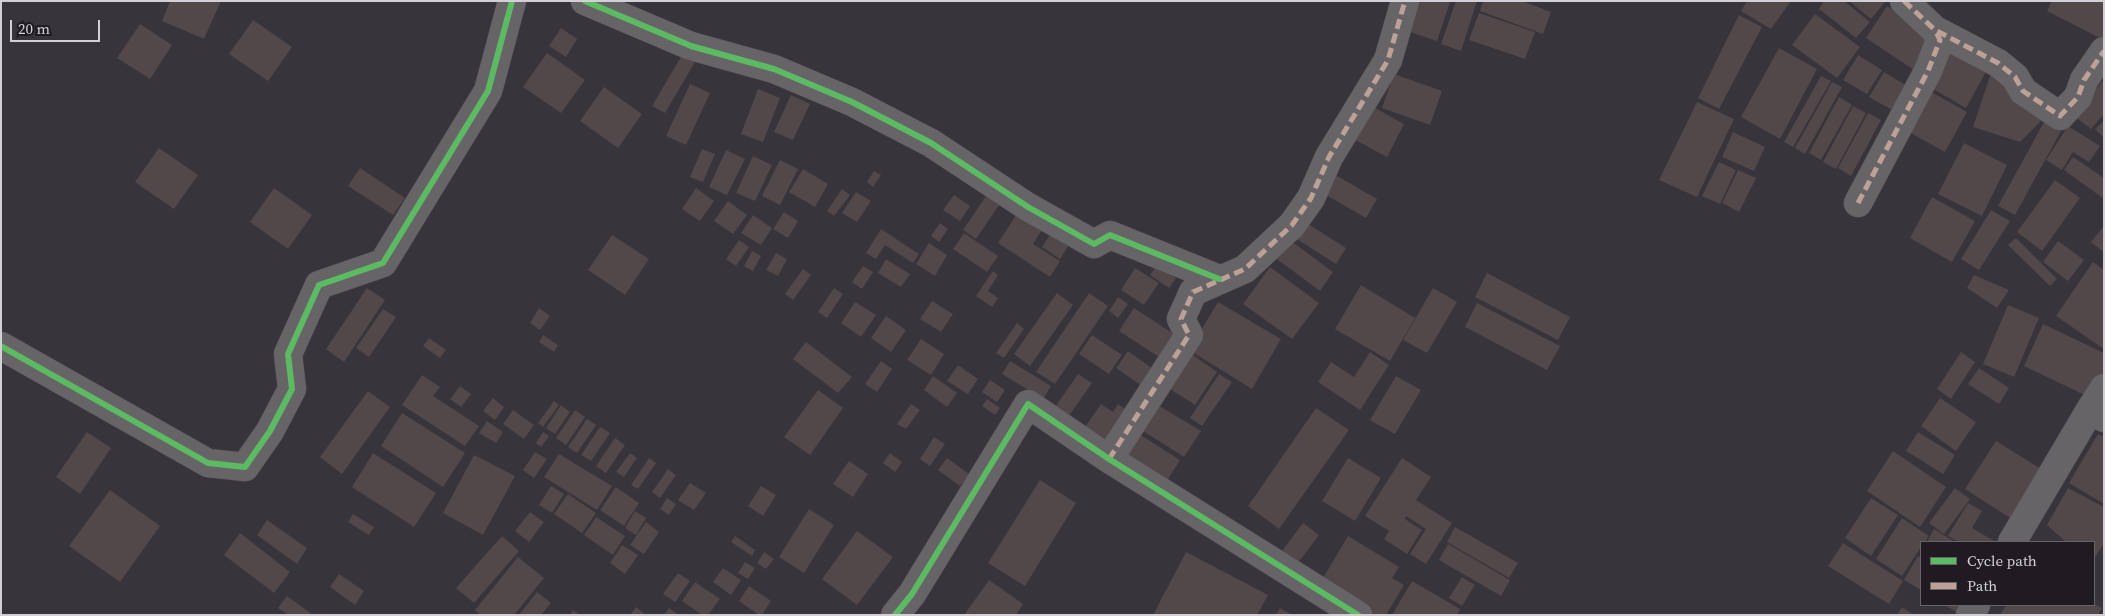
<!DOCTYPE html>
<html>
<head>
<meta charset="utf-8">
<style>
	body { margin:0 }
	#map { position:relative; width:2105px; height:616px; overflow:hidden; background:#38343b; font-family:"Source Serif 4",serif }
	canvas { display:block }
	.frame { position:absolute; inset:0; border:2px solid #d4cfd7; pointer-events:none }
	.legend { position:absolute; left:1920px; top:541px; width:175px; height:65px; box-sizing:border-box; background:#1f1b21; border:1px solid #67636a; margin:0; padding:6px 9px; list-style:none; font-size:15px; color:#d4cfd7 }
	.legend li { display:flex; align-items:center; gap:10px; height:25px }
	.legend b { width:25px; border:1px solid #67636a }
	.scale { position:absolute; left:10px; top:20px; width:90px; height:22px; box-sizing:border-box; border:2px solid #d4cfd7; border-top:0; padding-left:6px; font-size:15px; line-height:18px; white-space:nowrap; color:#d4cfd7; -webkit-text-stroke:4px #1f1b21; paint-order:stroke }
</style>
</head>
<body>
<div id="map">
<canvas width="2105" height="616"></canvas>
<div class="frame"></div>
<ul class="legend">
<li><b style="height:6px;background:#5cba63"></b>Cycle path</li>
<li><b style="height:6px;background:#bda197"></b>Path</li>
</ul>
<div class="scale">20 m</div>
</div>
<script>
const g = document.querySelector('canvas').getContext('2d');
g.lineJoin = 'round';
function fill(path, color) { g.fillStyle = color; g.fill(path, 'evenodd'); }
const poly = rows => new Path2D(rows.map(r => 'M' + r).join(''));
function strokePath(path, color, width, dash) { g.strokeStyle = color; g.lineWidth = width; g.lineCap = dash ? 'butt' : 'round'; g.setLineDash(dash || []); g.stroke(path); }
fill(poly([
	[170,1,221,1,204,39,162,21],
	[1414,1,1450,2,1437,41,1404,30],
	[1456,1,1477,1,1461,51,1441,44],
	[1483,1,1522,1,1551,12,1543,34,1480,11],
	[1747,1,1791,1,1771,29,1741,11],
	[1824,1,1844,1,1870,22,1856,38,1819,9],
	[1849,1,1884,1,1885,2,1871,19],
	[2052,1,2100,1,2104,3,2104,40,2047,11],
	[1887,6,1938,41,1917,72,1866,38],
	[1479,13,1535,32,1525,59,1469,40],
	[1815,14,1860,47,1837,78,1792,45],
	[1739,15,1762,27,1719,109,1698,98],
	[253,20,292,47,268,81,229,54],
	[140,24,172,45,150,79,117,58],
	[561,28,577,39,566,57,549,46],
	[1949,47,1988,68,1966,108,1928,86],
	[1779,48,1817,69,1780,139,1741,117],
	[547,53,585,80,561,113,523,87],
	[682,55,695,62,665,113,652,106],
	[1858,55,1882,70,1867,94,1843,80],
	[1992,70,2043,119,2020,142,1973,127],
	[1884,72,1909,87,1894,111,1869,97],
	[1394,74,1442,91,1430,125,1382,108],
	[1821,76,1831,81,1793,147,1784,142],
	[2104,79,2104,114,2091,129,2074,116],
	[1832,82,1842,87,1805,154,1795,148],
	[690,84,710,93,686,145,666,136],
	[604,87,642,114,618,148,580,121],
	[758,89,780,98,763,142,741,134],
	[1928,90,1967,112,1945,152,1907,131],
	[791,95,810,104,793,140,774,132],
	[1839,97,1852,105,1821,160,1809,153],
	[1697,102,1734,119,1697,197,1659,180],
	[1366,103,1404,124,1387,157,1348,136],
	[1853,106,1866,113,1836,169,1823,162],
	[1868,113,1881,120,1851,176,1838,168],
	[2104,121,2104,138,2095,129],
	[2044,122,2061,131,2015,215,1998,206],
	[2068,126,2100,146,2089,162,2073,152,2062,170,2046,160],
	[1733,132,1765,147,1754,171,1722,157],
	[1964,143,2007,165,1982,216,1938,194],
	[159,148,198,175,174,209,135,182],
	[702,149,715,154,703,182,690,177],
	[726,150,745,159,727,195,709,187],
	[753,156,772,165,755,201,736,193],
	[2073,157,2104,178,2104,199,2064,170],
	[780,160,798,169,780,205,762,196],
	[1719,162,1736,170,1720,204,1702,196],
	[360,168,405,198,393,215,348,186],
	[803,169,828,184,815,207,789,192],
	[1738,170,1756,178,1739,212,1722,203],
	[874,171,881,175,873,187,867,182],
	[1332,173,1377,199,1366,218,1321,192],
	[2055,180,2080,198,2042,251,2017,232],
	[274,188,312,215,288,249,250,222],
	[696,188,714,201,700,221,682,209],
	[842,189,850,195,834,216,827,211],
	[856,192,871,201,857,222,842,213],
	[954,195,970,206,960,221,943,210],
	[986,196,999,205,976,239,963,230],
	[1932,197,1975,221,1952,262,1910,238],
	[728,201,747,215,733,234,714,221],
	[1022,206,1047,222,1033,244,1060,261,1050,277,998,243],
	[1991,210,2010,221,1979,270,1961,259],
	[784,212,798,221,788,238,773,229],
	[753,215,772,228,761,245,741,233],
	[1305,222,1346,248,1336,264,1295,238],
	[940,223,948,229,939,242,931,236],
	[1056,225,1074,237,1060,259,1042,247],
	[2104,226,2104,249,2102,251,2091,242],
	[881,229,919,254,913,263,885,245,876,259,866,253],
	[964,233,998,256,987,272,953,249],
	[612,235,649,259,625,295,588,270],
	[1287,238,1333,272,1320,291,1274,257],
	[2016,238,2057,279,2050,286,2008,245],
	[739,240,749,247,736,266,726,259],
	[2058,241,2084,260,2068,281,2043,262],
	[929,243,947,255,935,276,916,264],
	[752,251,761,256,753,271,744,266],
	[776,253,787,259,778,276,766,270],
	[886,259,910,274,901,287,878,273],
	[2093,262,2104,270,2104,349,2056,316],
	[1157,265,1176,278,1169,288,1150,275],
	[863,266,873,272,862,289,852,282],
	[1270,267,1319,303,1292,339,1243,304],
	[1135,268,1159,283,1144,305,1121,290],
	[803,269,811,275,793,300,785,294],
	[993,271,998,275,988,291,998,298,992,307,976,296],
	[1487,273,1570,317,1558,340,1475,297],
	[1974,275,2009,290,1997,308,1967,288],
	[1361,285,1415,318,1390,361,1335,329],
	[367,288,385,300,344,362,326,349],
	[834,288,843,294,827,318,818,312],
	[1433,288,1457,302,1427,353,1403,340],
	[1057,293,1073,305,1030,366,1014,354],
	[1089,293,1108,306,1055,384,1036,372],
	[1118,297,1128,304,1118,318,1109,311],
	[932,301,953,314,941,332,920,319],
	[855,302,876,315,861,337,841,323],
	[1218,302,1281,339,1252,389,1189,350],
	[1477,303,1560,346,1547,370,1465,327],
	[2008,305,2039,318,2014,377,1983,364],
	[539,308,550,316,540,330,530,323],
	[1134,308,1180,338,1165,361,1119,331],
	[383,309,396,317,369,357,356,348],
	[886,316,906,330,891,352,871,338],
	[1017,323,1024,329,1004,358,996,353],
	[2043,324,2104,353,2104,371,2091,398,2024,366],
	[543,335,558,345,554,352,539,342],
	[1092,335,1122,355,1109,374,1079,354],
	[429,338,446,350,440,358,423,346],
	[921,339,944,354,931,375,907,360],
	[806,342,852,377,838,393,793,359],
	[1128,351,1160,374,1149,391,1116,368],
	[1370,352,1389,365,1360,410,1318,382,1331,362,1354,377],
	[1961,352,1975,362,1951,399,1937,389],
	[1193,355,1217,372,1195,405,1170,389],
	[881,361,892,369,877,392,865,384],
	[1010,361,1051,386,1043,399,1002,374],
	[958,365,978,379,968,394,947,381],
	[1979,368,2009,388,1999,404,1968,384],
	[1078,374,1092,383,1068,417,1055,407],
	[1219,374,1232,382,1202,426,1190,418],
	[422,375,440,387,433,396,479,426,465,446,402,405],
	[933,376,957,393,947,407,924,390],
	[1396,376,1421,390,1395,434,1370,420],
	[990,380,1005,390,997,402,982,392],
	[460,386,471,394,461,407,450,399],
	[818,390,843,408,810,455,784,437],
	[368,391,390,407,342,474,320,457],
	[493,398,504,407,495,420,483,411],
	[1940,398,1976,422,1956,451,1921,426],
	[987,399,1000,408,995,415,982,406],
	[554,401,559,405,543,427,538,423],
	[911,404,920,410,906,429,897,424],
	[1101,404,1113,412,1118,404,1132,414,1111,445,1085,427],
	[1156,404,1201,431,1184,457,1140,429],
	[561,405,570,412,555,434,546,428],
	[1316,408,1349,430,1279,529,1248,506],
	[513,410,534,425,524,439,503,424],
	[575,410,585,417,566,445,556,438],
	[402,413,465,453,443,487,381,446],
	[587,419,596,425,577,453,568,447],
	[487,421,503,432,496,443,479,433],
	[600,427,610,433,591,461,581,455],
	[87,432,111,448,80,494,56,477],
	[543,432,549,436,541,447,536,443],
	[1136,432,1180,460,1163,487,1119,459],
	[1918,432,1955,455,1943,474,1906,451],
	[2098,434,2104,437,2104,504,2069,483],
	[934,437,945,444,930,466,920,459],
	[615,438,625,445,606,473,596,466],
	[1996,441,2046,472,2015,521,1965,489],
	[1893,451,1946,487,1920,527,1867,491],
	[535,452,547,459,534,478,523,470],
	[373,453,436,493,414,527,352,487],
	[630,453,637,458,624,477,616,472],
	[890,453,902,462,895,472,883,463],
	[559,454,612,486,597,510,544,477],
	[474,455,515,476,483,535,443,513],
	[649,458,656,463,638,489,631,485],
	[947,458,969,474,960,486,938,470],
	[1348,458,1381,478,1355,521,1322,501],
	[1402,458,1431,477,1416,500,1452,523,1426,564,1410,554,1426,529,1406,516,1405,519,1422,530,1407,554,1384,539,1389,531,1365,516],
	[849,461,868,474,853,497,833,484],
	[668,469,676,475,660,498,652,492],
	[1040,480,1076,503,1025,586,988,563],
	[690,483,706,493,694,510,678,500],
	[551,486,564,494,552,513,539,505],
	[761,486,776,495,763,516,748,506],
	[616,487,639,503,624,526,600,510],
	[1955,488,1970,499,1944,534,1929,523],
	[2068,488,2104,507,2104,543,2094,559,2094,542,2066,542,2047,525],
	[110,490,160,526,120,582,69,546],
	[568,494,596,513,582,533,554,514],
	[667,498,676,504,669,515,660,509],
	[1871,498,1898,515,1871,556,1845,538],
	[1968,503,1982,511,1972,528,1996,542,1959,542,1948,536],
	[809,509,834,525,804,573,779,557],
	[635,511,646,518,636,535,625,528],
	[530,512,544,522,529,542,515,531],
	[353,514,374,527,369,535,348,522],
	[596,517,625,536,613,555,584,535],
	[1902,518,1929,536,1925,542,1921,542,1921,547,1902,576,1876,559],
	[267,520,307,548,297,564,257,535],
	[646,522,659,532,644,554,630,545],
	[1303,523,1319,535,1298,563,1282,551],
	[1455,527,1518,563,1509,578,1447,542],
	[1934,529,1955,542,1927,542],
	[857,531,893,557,857,605,822,579],
	[240,533,290,572,274,593,224,555],
	[502,536,519,551,474,603,456,588],
	[735,536,755,550,752,556,731,542],
	[1348,536,1399,567,1392,578,1404,585,1386,615,1362,615,1368,604,1323,578],
	[1843,543,1903,581,1889,604,1828,566],
	[1448,544,1510,580,1501,596,1439,560],
	[622,545,638,555,625,574,610,563],
	[764,552,774,559,766,569,757,563],
	[1186,552,1268,595,1257,615,1153,615],
	[1918,556,1921,558,1921,590,1904,580],
	[518,557,544,578,514,615,481,615,475,610],
	[745,562,755,568,748,579,738,573],
	[723,568,741,580,731,595,713,582],
	[678,573,690,581,675,602,663,594],
	[339,574,364,591,355,605,330,587],
	[1462,577,1475,585,1462,606,1449,598],
	[989,580,1023,604,1016,615,964,615],
	[1412,581,1460,609,1457,615,1392,615],
	[695,582,720,599,708,615,702,615,682,601],
	[749,586,771,601,762,615,759,615,739,601],
	[537,592,551,603,541,615,519,615],
	[287,596,313,615,288,615,278,608],
	[2094,604,2102,608,2098,615,2000,615,2006,605],
	[1945,605,1972,605,1961,615],
	[636,607,646,615,630,615],
	[1902,607,1914,615,1897,615],
	[669,608,679,615,664,615],
	[1280,608,1292,615,1276,615],
	[573,610,580,615,570,615]
]), '#524749');
const minor = poly([
	[585,1,691,46,774,69,852,102,931,143,1028,207,1094,244,1110,235,1219,279],
	[1904,1,1935,30,1998,63,2015,77,2023,91,2060,116,2078,97,2084,80,2104,51],
	[1858,203,1928,71,1940,40,1935,30],
	[1,346,208,463,245,467,270,431,292,389,288,354,319,285,383,263,488,91,512,1],
	[2090,410,2104,388],
	[1109,459,1189,335,1181,319,1193,292,1245,269,1292,225,1311,198,1329,157,1388,60,1405,1],
	[2012,542,2090,410,2104,418],
	[895,615,912,594,1028,404,1109,459,1358,615],
	[1970,615,1976,605]
]);
strokePath(minor, '#575359', 29);
strokePath(minor, '#676468', 28);
strokePath(poly([
	[1904,1,1935,30,1998,63,2015,77,2023,91,2060,116,2078,97,2084,80,2104,51],
	[1858,203,1928,71,1940,40,1935,30],
	[1109,459,1189,335,1181,319,1193,292,1245,269,1292,225,1311,198,1329,157,1388,60,1405,1]
]), '#bda197', 5, [10, 5]);
strokePath(poly([
	[585,1,691,46,774,69,852,102,931,143,1028,207,1094,244,1110,235,1219,279],
	[1,346,208,463,245,467,270,431,292,389,288,354,319,285,383,263,488,91,512,1],
	[895,615,912,594,1028,404,1109,459,1358,615]
]), '#5cba63', 6);
</script>
</body>
</html>
